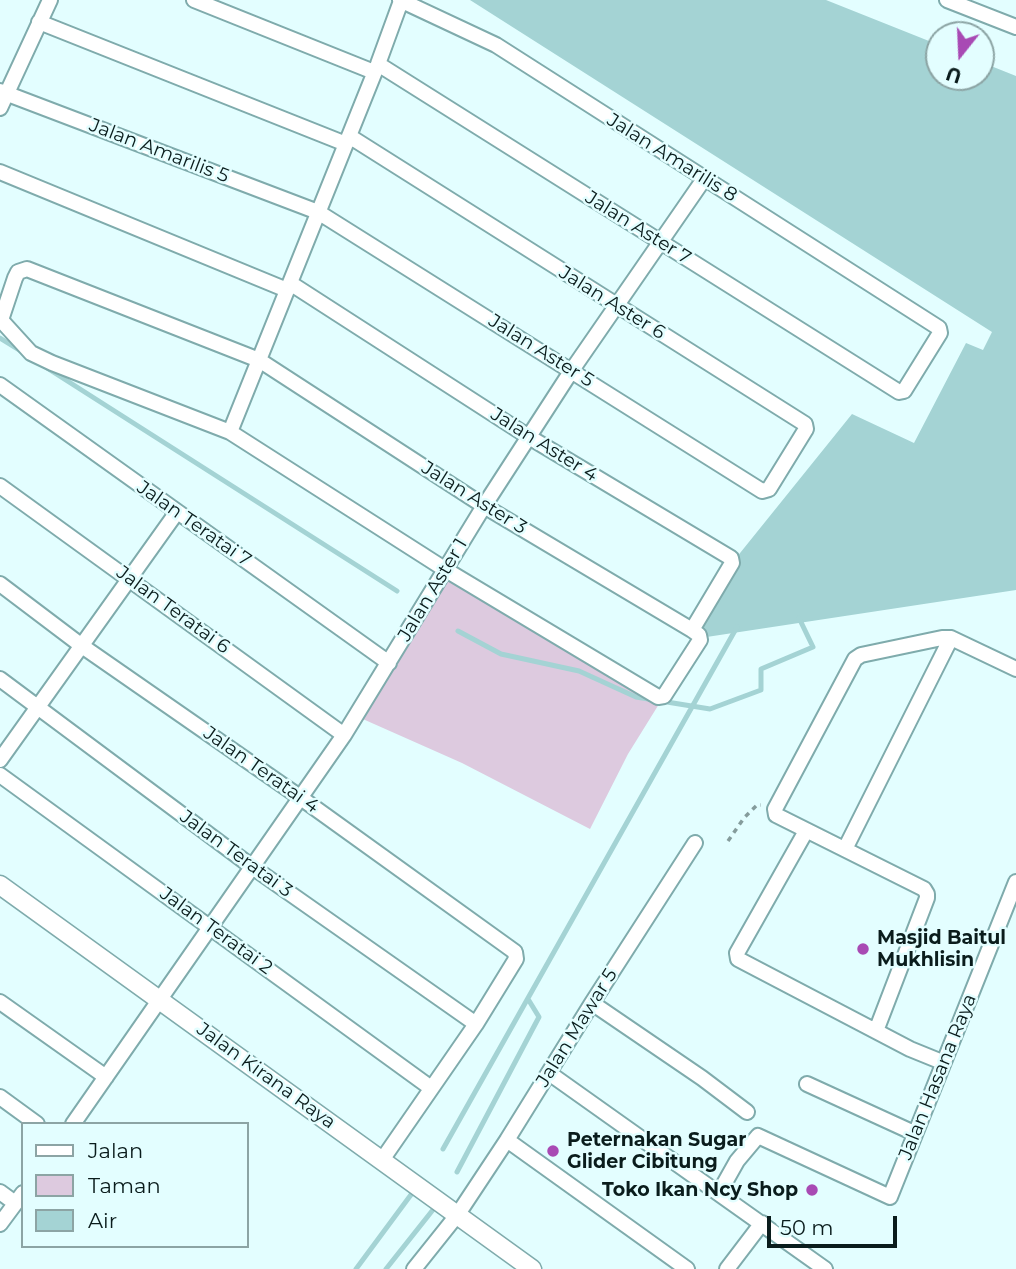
<!DOCTYPE html>
<html>
<head>
<meta charset="utf-8">
<style>
	body { margin:0 }
	#map { position:relative; width:1016px; height:1269px; overflow:hidden; background:#e3feff; font-family:Montserrat,sans-serif }
	canvas { display:block }
	.legend { position:absolute; left:21px; top:1122px; width:228px; height:126px; box-sizing:border-box; background:#e3feff; border:2px solid #8ca4a4; margin:0; padding:9px 12px; list-style:none; font-size:21px; color:#0a1c1c }
	.legend li { display:flex; align-items:center; gap:14px; height:35px }
	.legend b { width:35px; border:2px solid #8ca4a4 }
	.north { position:absolute; left:925px; top:21px; width:70px; height:70px; box-sizing:border-box; background:#e3feff; border:2px solid #8ca4a4; border-radius:50%; rotate:198deg; font-size:19px; font-weight:700; line-height:28px; text-align:center; color:#0a1c1c }
	.north::after { content:''; display:block; margin:auto; width:24px; height:32px; background:#a84ab4; clip-path:polygon(50% 0,100% 100%,50% 72%,0 100%) }
	.scale { position:absolute; left:767px; top:1216px; width:130px; height:32px; box-sizing:border-box; border:4px solid #0a1c1c; border-top:0; padding-left:9px; font-size:21px; line-height:24px; white-space:nowrap; color:#0a1c1c; -webkit-text-stroke:5px #e3feff; paint-order:stroke }
</style>
</head>
<body>
<div id="map">
<canvas width="1016" height="1269"></canvas>
<ul class="legend">
<li><b style="height:9px;background:#fff"></b>Jalan</li>
<li><b style="height:19px;background:#ddcadf"></b>Taman</li>
<li><b style="height:19px;background:#a4d3d4"></b>Air</li>
</ul>
<div class="north">U</div>
<div class="scale">50 m</div>
</div>
<script>
const g = document.querySelector('canvas').getContext('2d');
g.lineJoin = 'round';
function fill(path, color) { g.fillStyle = color; g.fill(path, 'evenodd'); }
const poly = rows => new Path2D(rows.map(r => 'M' + r).join(''));
function strokePath(path, color, width, dash) { g.strokeStyle = color; g.lineWidth = width; g.lineCap = dash ? 'butt' : 'round'; g.setLineDash(dash || []); g.stroke(path); }
function write(font, color, halo, rows, align = 'center') {
  g.font = font + ' Montserrat,sans-serif'; g.lineWidth = 5; g.setLineDash([]); g.textBaseline = 'middle'; g.strokeStyle = halo; g.fillStyle = color; for (const [text, x, y, turn = 0] of rows) {
    g.save(); g.translate(x, y); g.rotate((+turn || 0) * Math.PI / 180); g.textAlign = isNaN(turn) ? turn : align; if (halo) g.strokeText(text, 0, 0); g.fillText(text, 0, 0); g.restore();
  }
}
fill(poly([
	[446,570,664,696,628,754,590,829,462,763,356,716]
]), '#ddcadf');
fill(poly([
	[470,0,826,0,939,45,939,77,981,77,981,62,1016,76,1016,590,700,638,692,630,732,563,852,414,914,443,966,343,983,350,992,332]
]), '#a4d3d4');
strokePath(poly([
	[0,338,24,353],
	[47,368,397,591],
	[458,631,501,654,579,671,636,697,710,709,761,690,761,669,813,647,799,618],
	[443,1149,737,627],
	[457,1172,539,1017,528,999],
	[356,1269,413,1192],
	[386,1269,432,1211]
]), '#a4d3d4', 5);
const minor = poly([
	[194,0,374,72],
	[947,0,1016,27],
	[39,22,346,144],
	[378,64,899,392,904,391,940,333,939,328,496,45,400,0],
	[0,91,318,212,762,491,769,489,806,429,805,424,349,136],
	[0,108,50,0],
	[0,172,287,290],
	[290,283,529,437,731,558,732,563,692,630],
	[0,319,31,353,52,363,230,432,446,570,658,697,664,696,700,640,699,635,692,630,484,506,259,360,27,269,18,272,15,278,1,320],
	[0,385,389,663],
	[230,432,378,64,401,1],
	[0,486,344,735],
	[0,584,82,646,301,798,515,952,516,959,476,1024,382,1160],
	[0,679,251,866,476,1024],
	[0,760,177,512],
	[0,775,431,1088],
	[806,831,737,953,738,959,910,1049,942,1062],
	[845,849,951,638],
	[0,1002,106,1077],
	[592,1003,702,1078,747,1112],
	[876,1031,927,898,927,894,924,889,776,815,775,809,855,659,861,655,942,638,951,638,1016,669],
	[549,1073,825,1269],
	[807,1084,914,1133],
	[0,1097,37,1124],
	[73,1124,344,735,484,506,572,370,704,179],
	[507,1140,687,1269],
	[0,1192,15,1203],
	[719,1193,737,1161,758,1136,890,1197,1016,882],
	[0,1224,23,1193],
	[414,1269,458,1214,507,1140,592,1003,695,843],
	[727,1269,762,1223]
]);
const tertiary = poly([
	[0,885,532,1269]
]);
strokePath(minor, '#7fabac', 18);
strokePath(tertiary, '#7fabac', 21);
strokePath(poly([
	[728,841,744,818,757,805,761,805]
]), '#859c9c', 3.5, [5, 5]);
strokePath(minor, '#fff', 14);
strokePath(tertiary, '#fff', 18);
for (const [x, y, r, color] of [
	[863,949,7,"#a84ab4"],
	[553,1151,7,"#a84ab4"],
	[812,1190,7,"#a84ab4"]
]) { const dot = new Path2D(); dot.arc(x, y, r, 0, 2 * Math.PI); g.fillStyle = color; g.fill(dot); strokePath(dot, '#e3feff', 2.5); }
write('19px', '#0a1c1c', '#e3feff', [
	["Jalan Amarilis 5",159,151,21],
	["Jalan Amarilis 8",672,158,32],
	["Jalan Aster 7",638,228,32],
	["Jalan Aster 6",612,303,32],
	["Jalan Aster 5",541,351,32],
	["Jalan Aster 4",544,445,32],
	["Jalan Aster 3",474,498,32],
	["Jalan Teratai 7",194,524,35],
	["Jalan Aster 1",433,590,-59],
	["Jalan Teratai 6",173,610,36],
	["Jalan Teratai 4",261,770,35],
	["Jalan Teratai 3",236,854,36],
	["Jalan Teratai 2",216,931,36],
	["Jalan Mawar 5",577,1028,-58],
	["Jalan Kirana Raya",266,1076,36],
	["Jalan Hasana Raya",938,1077,-68]
]);
write('bold 19px', '#0a1c1c', '#e3feff', [
	["Masjid Baitul",877,938],
	["Mukhlisin",877,960],
	["Peternakan Sugar",567,1140],
	["Glider Cibitung",567,1162],
	["Toko Ikan Ncy Shop",798,1190,"right"]
], 'left');
</script>
</body>
</html>
